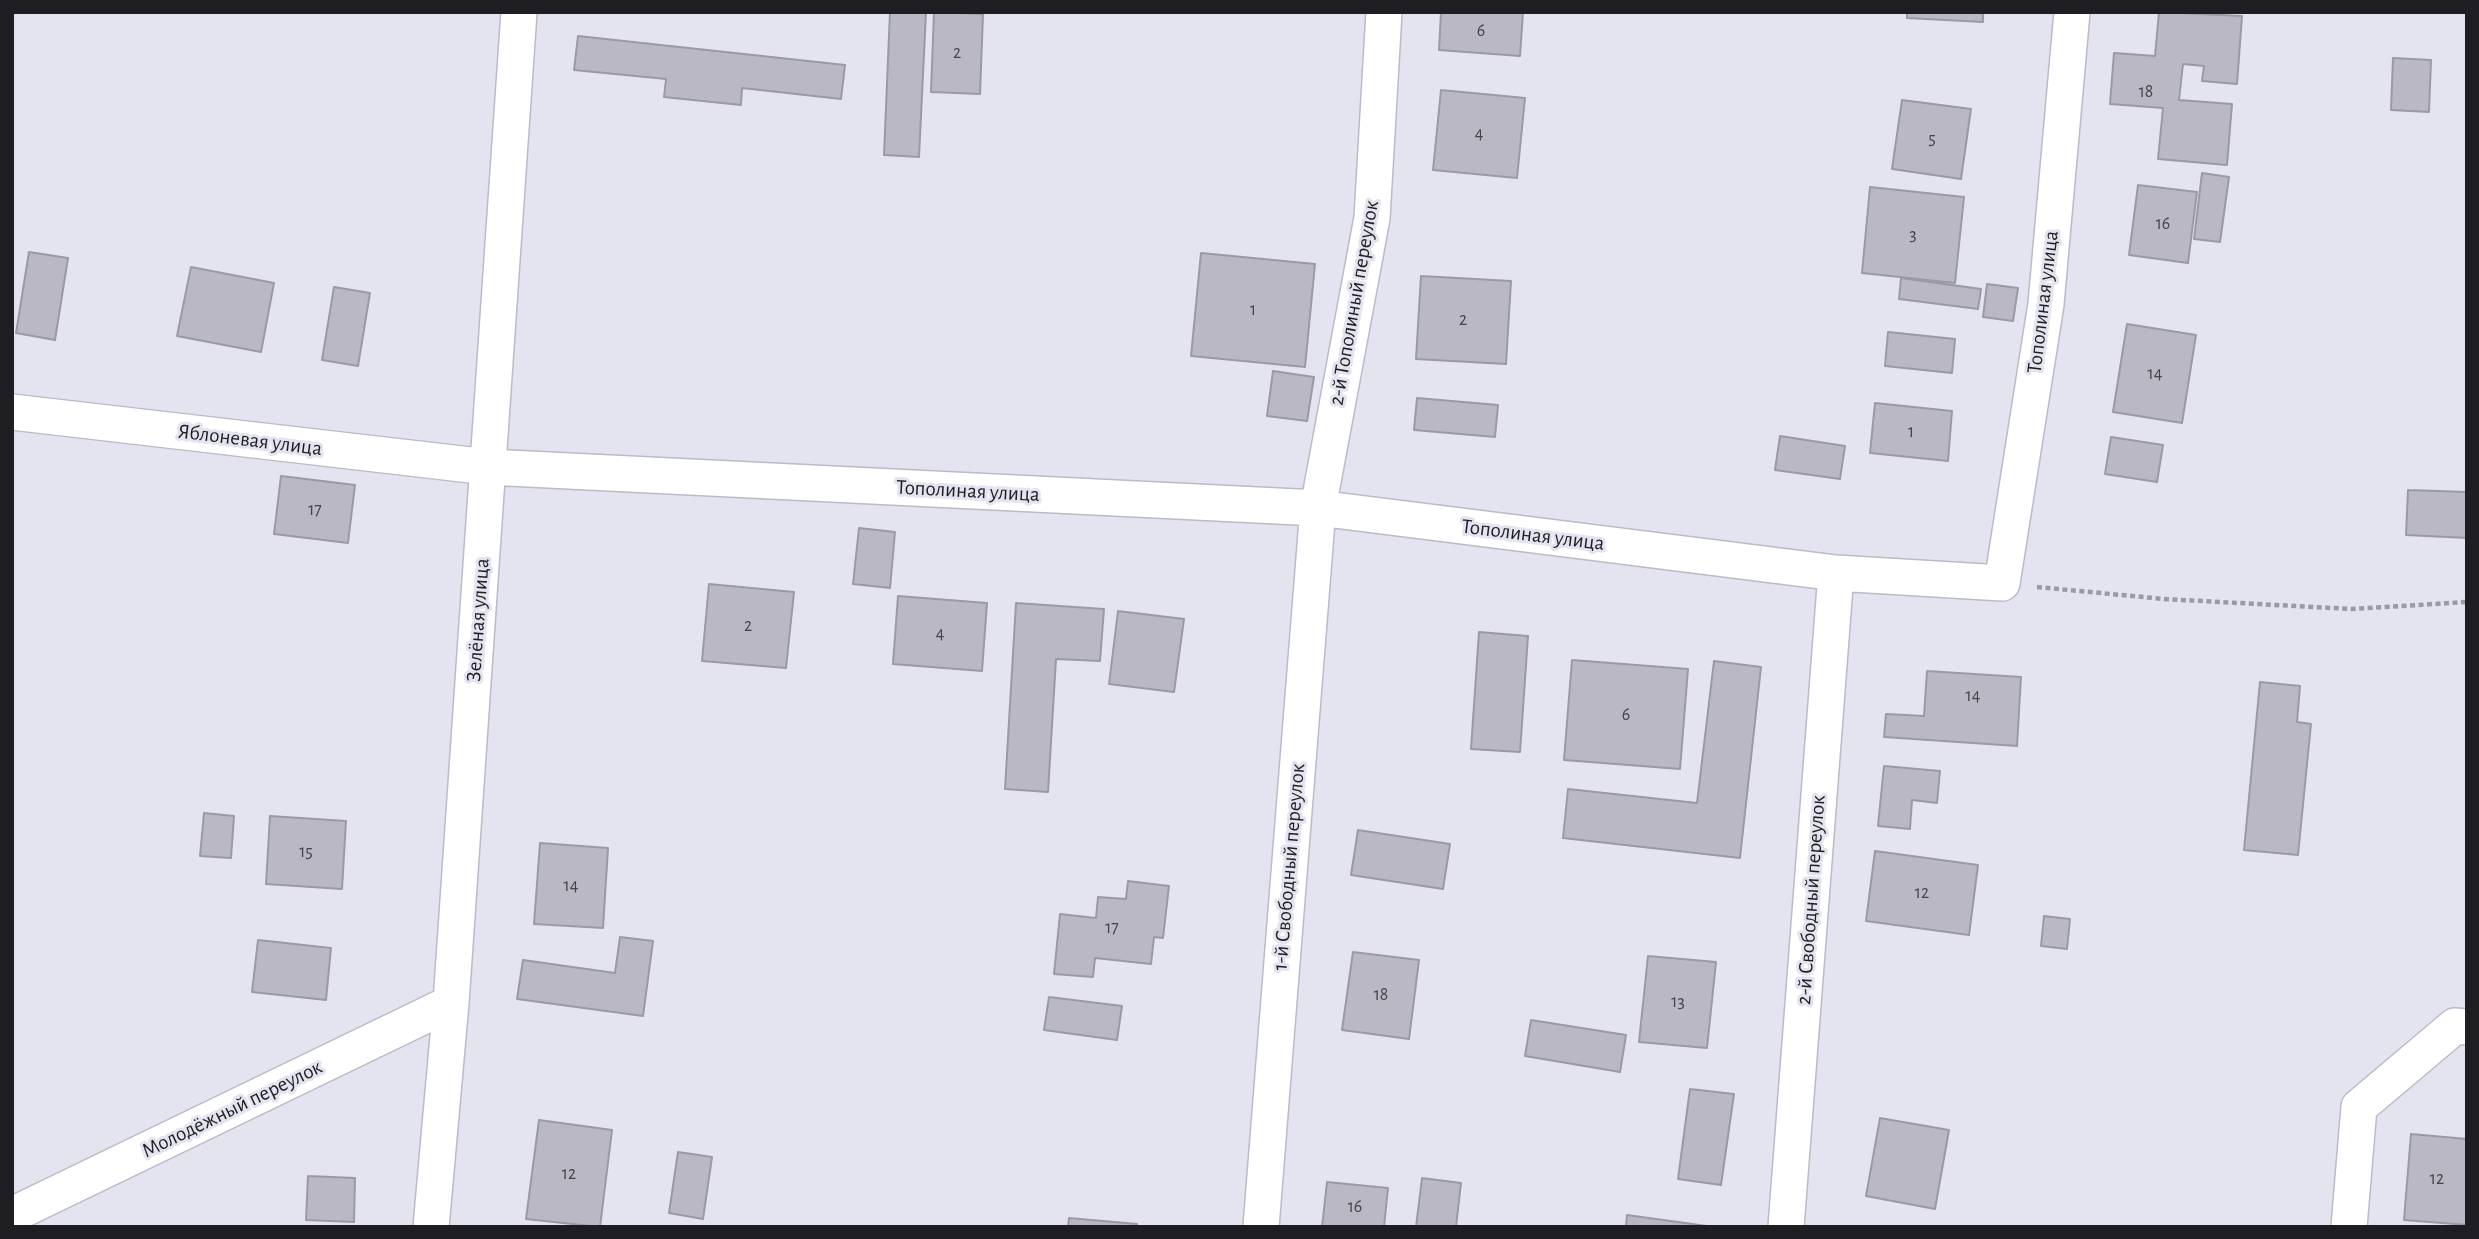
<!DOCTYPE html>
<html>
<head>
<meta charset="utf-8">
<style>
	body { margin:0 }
	#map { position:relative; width:2479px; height:1239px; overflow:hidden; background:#e4e4f0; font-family:"Alegreya Sans",sans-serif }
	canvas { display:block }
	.frame { position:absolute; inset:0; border:14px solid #1e1e22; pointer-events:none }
</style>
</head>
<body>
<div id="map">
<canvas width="2479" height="1239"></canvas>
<div class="frame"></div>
</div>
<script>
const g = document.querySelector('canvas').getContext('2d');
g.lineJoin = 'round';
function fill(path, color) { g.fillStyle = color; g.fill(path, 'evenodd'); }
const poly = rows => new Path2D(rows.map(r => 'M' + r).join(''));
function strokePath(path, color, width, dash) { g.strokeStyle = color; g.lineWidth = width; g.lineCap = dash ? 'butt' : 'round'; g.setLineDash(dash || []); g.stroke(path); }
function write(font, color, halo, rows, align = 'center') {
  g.font = font + ' "Alegreya Sans",sans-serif'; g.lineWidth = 6; g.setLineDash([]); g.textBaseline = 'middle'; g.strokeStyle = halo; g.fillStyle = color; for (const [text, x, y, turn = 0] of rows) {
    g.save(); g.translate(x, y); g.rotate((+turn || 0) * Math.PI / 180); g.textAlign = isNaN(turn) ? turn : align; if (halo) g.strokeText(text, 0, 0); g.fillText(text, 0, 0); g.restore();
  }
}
const building = poly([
	[890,12,926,12,919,157,884,155,890,12],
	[934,12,983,14,980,94,931,92,934,12],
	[1441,12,1523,12,1520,56,1439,50,1441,12],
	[1907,12,1983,12,1983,22,1907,18,1907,12],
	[2159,12,2242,16,2237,84,2202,81,2204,66,2183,64,2179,100,2232,104,2227,165,2158,159,2163,108,2110,104,2114,53,2155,56,2159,12],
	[578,36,845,65,841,99,742,88,741,105,664,97,666,79,574,70,578,36],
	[2393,58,2431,60,2429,112,2391,110,2393,58],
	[1441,90,1525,98,1517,178,1433,170,1441,90],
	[1902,100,1971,109,1961,179,1892,169,1902,100],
	[2202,173,2229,177,2220,242,2194,239,2202,173],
	[2138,185,2197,192,2188,263,2129,255,2138,185],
	[1870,187,1964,197,1955,283,1862,273,1870,187],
	[29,252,68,258,55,340,16,333,29,252],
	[1201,253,1315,264,1305,367,1191,356,1201,253],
	[191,267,274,283,261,352,177,336,191,267],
	[1421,276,1511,281,1506,364,1416,359,1421,276],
	[1901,278,1981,289,1978,309,1899,299,1901,278],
	[1987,284,2018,288,2013,321,1983,317,1987,284],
	[334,287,370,293,358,366,322,360,334,287],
	[2127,324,2196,335,2182,423,2113,412,2127,324],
	[1888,332,1955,339,1952,373,1885,366,1888,332],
	[1273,371,1314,377,1307,421,1267,416,1273,371],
	[1417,398,1498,405,1495,437,1414,430,1417,398],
	[1875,403,1952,411,1948,461,1870,453,1875,403],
	[1780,436,1845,446,1840,479,1775,470,1780,436],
	[2111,437,2163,445,2157,482,2105,474,2111,437],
	[281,476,355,485,348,543,274,534,281,476],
	[2408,490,2467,492,2467,538,2406,535,2408,490],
	[859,528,895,532,890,588,853,584,859,528],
	[709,584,794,592,786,668,702,661,709,584],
	[898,596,987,603,982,671,893,664,898,596],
	[1016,603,1104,609,1100,661,1056,659,1048,792,1005,789,1016,603],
	[1118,611,1184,619,1174,692,1109,684,1118,611],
	[1479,632,1528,636,1520,752,1471,749,1479,632],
	[1572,660,1688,669,1680,769,1564,760,1572,660],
	[1714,661,1761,667,1740,858,1563,838,1568,789,1697,803,1714,661],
	[1927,671,2021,677,2017,746,1884,737,1886,714,1924,716,1927,671],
	[2260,682,2300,686,2297,722,2311,724,2298,855,2244,850,2260,682],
	[1884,766,1940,771,1937,803,1912,800,1910,829,1878,826,1884,766],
	[204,813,234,816,231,858,200,856,204,813],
	[270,816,346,821,342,889,266,884,270,816],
	[1358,830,1450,844,1443,889,1351,875,1358,830],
	[540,843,608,848,603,928,534,924,540,843],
	[1875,851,1978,865,1969,935,1866,921,1875,851],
	[1128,881,1169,886,1163,938,1154,937,1151,964,1095,958,1093,977,1054,974,1060,914,1096,918,1098,897,1126,899,1128,881],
	[2044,916,2070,919,2067,949,2041,946,2044,916],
	[620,937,653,941,643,1016,517,999,523,960,615,973,620,937],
	[258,940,331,948,326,1000,252,992,258,940],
	[1353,952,1419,960,1409,1039,1342,1030,1353,952],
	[1648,956,1716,962,1707,1048,1639,1042,1648,956],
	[1049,997,1122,1006,1117,1040,1044,1030,1049,997],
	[1531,1020,1626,1035,1620,1072,1525,1056,1531,1020],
	[1690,1089,1734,1094,1721,1185,1678,1179,1690,1089],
	[1880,1118,1949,1130,1935,1209,1866,1196,1880,1118],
	[539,1120,612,1130,600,1227,526,1219,539,1120],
	[2411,1134,2467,1139,2467,1225,2404,1220,2411,1134],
	[678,1152,712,1157,703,1219,669,1213,678,1152],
	[308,1176,355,1178,354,1222,306,1220,308,1176],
	[1422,1178,1461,1183,1456,1227,1416,1227,1422,1178],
	[1327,1182,1388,1188,1384,1227,1322,1227,1327,1182],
	[1627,1215,1714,1227,1626,1227,1627,1215],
	[1069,1218,1137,1224,1137,1227,1068,1227,1069,1218]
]);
fill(building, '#b9b8c4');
strokePath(building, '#9a99a5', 2);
const minor = poly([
	[12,412,488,467,1318,508,1836,573,2002,583,2046,304,2072,12],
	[12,1215,451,1003],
	[431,1227,451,1003,519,12],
	[1261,1227,1318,508,1372,218,1384,12],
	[1786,1227,1836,573],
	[2349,1227,2359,1107,2455,1026,2467,1027]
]);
strokePath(minor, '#bbbbc7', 38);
strokePath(poly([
	[2037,587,2164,599,2351,609,2467,602]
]), '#9a9aa4', 4.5, [5, 3.5]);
strokePath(minor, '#fff', 35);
write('18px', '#45444a', null, [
	["6",1481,31],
	["2",957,53],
	["18",2146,92],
	["4",1479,134],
	["5",1932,139],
	["16",2163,224],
	["3",1913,235],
	["1",1253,310],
	["2",1463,320],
	["14",2155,374],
	["1",1911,432],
	["17",315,510],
	["2",748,626],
	["4",940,634],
	["14",1973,696],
	["6",1626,715],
	["15",306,852],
	["14",571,886],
	["12",1922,893],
	["17",1112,928],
	["18",1381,995],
	["13",1678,1002],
	["12",569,1174],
	["12",2437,1179],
	["16",1355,1207]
]);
write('21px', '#1e1e22', '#e4e4f0', [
	["Тополиная улица",2043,302,-83],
	["2-й Тополиный переулок",1354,303,-80],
	["Яблоневая улица",250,440,7],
	["Тополиная улица",968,491,3],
	["Тополиная улица",1533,535,7],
	["Зелёная улица",478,620,-86],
	["1-й Свободный переулок",1289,867,-85],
	["2-й Свободный переулок",1811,900,-86],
	["Молодёжный переулок",232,1109,-26]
]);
</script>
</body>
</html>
